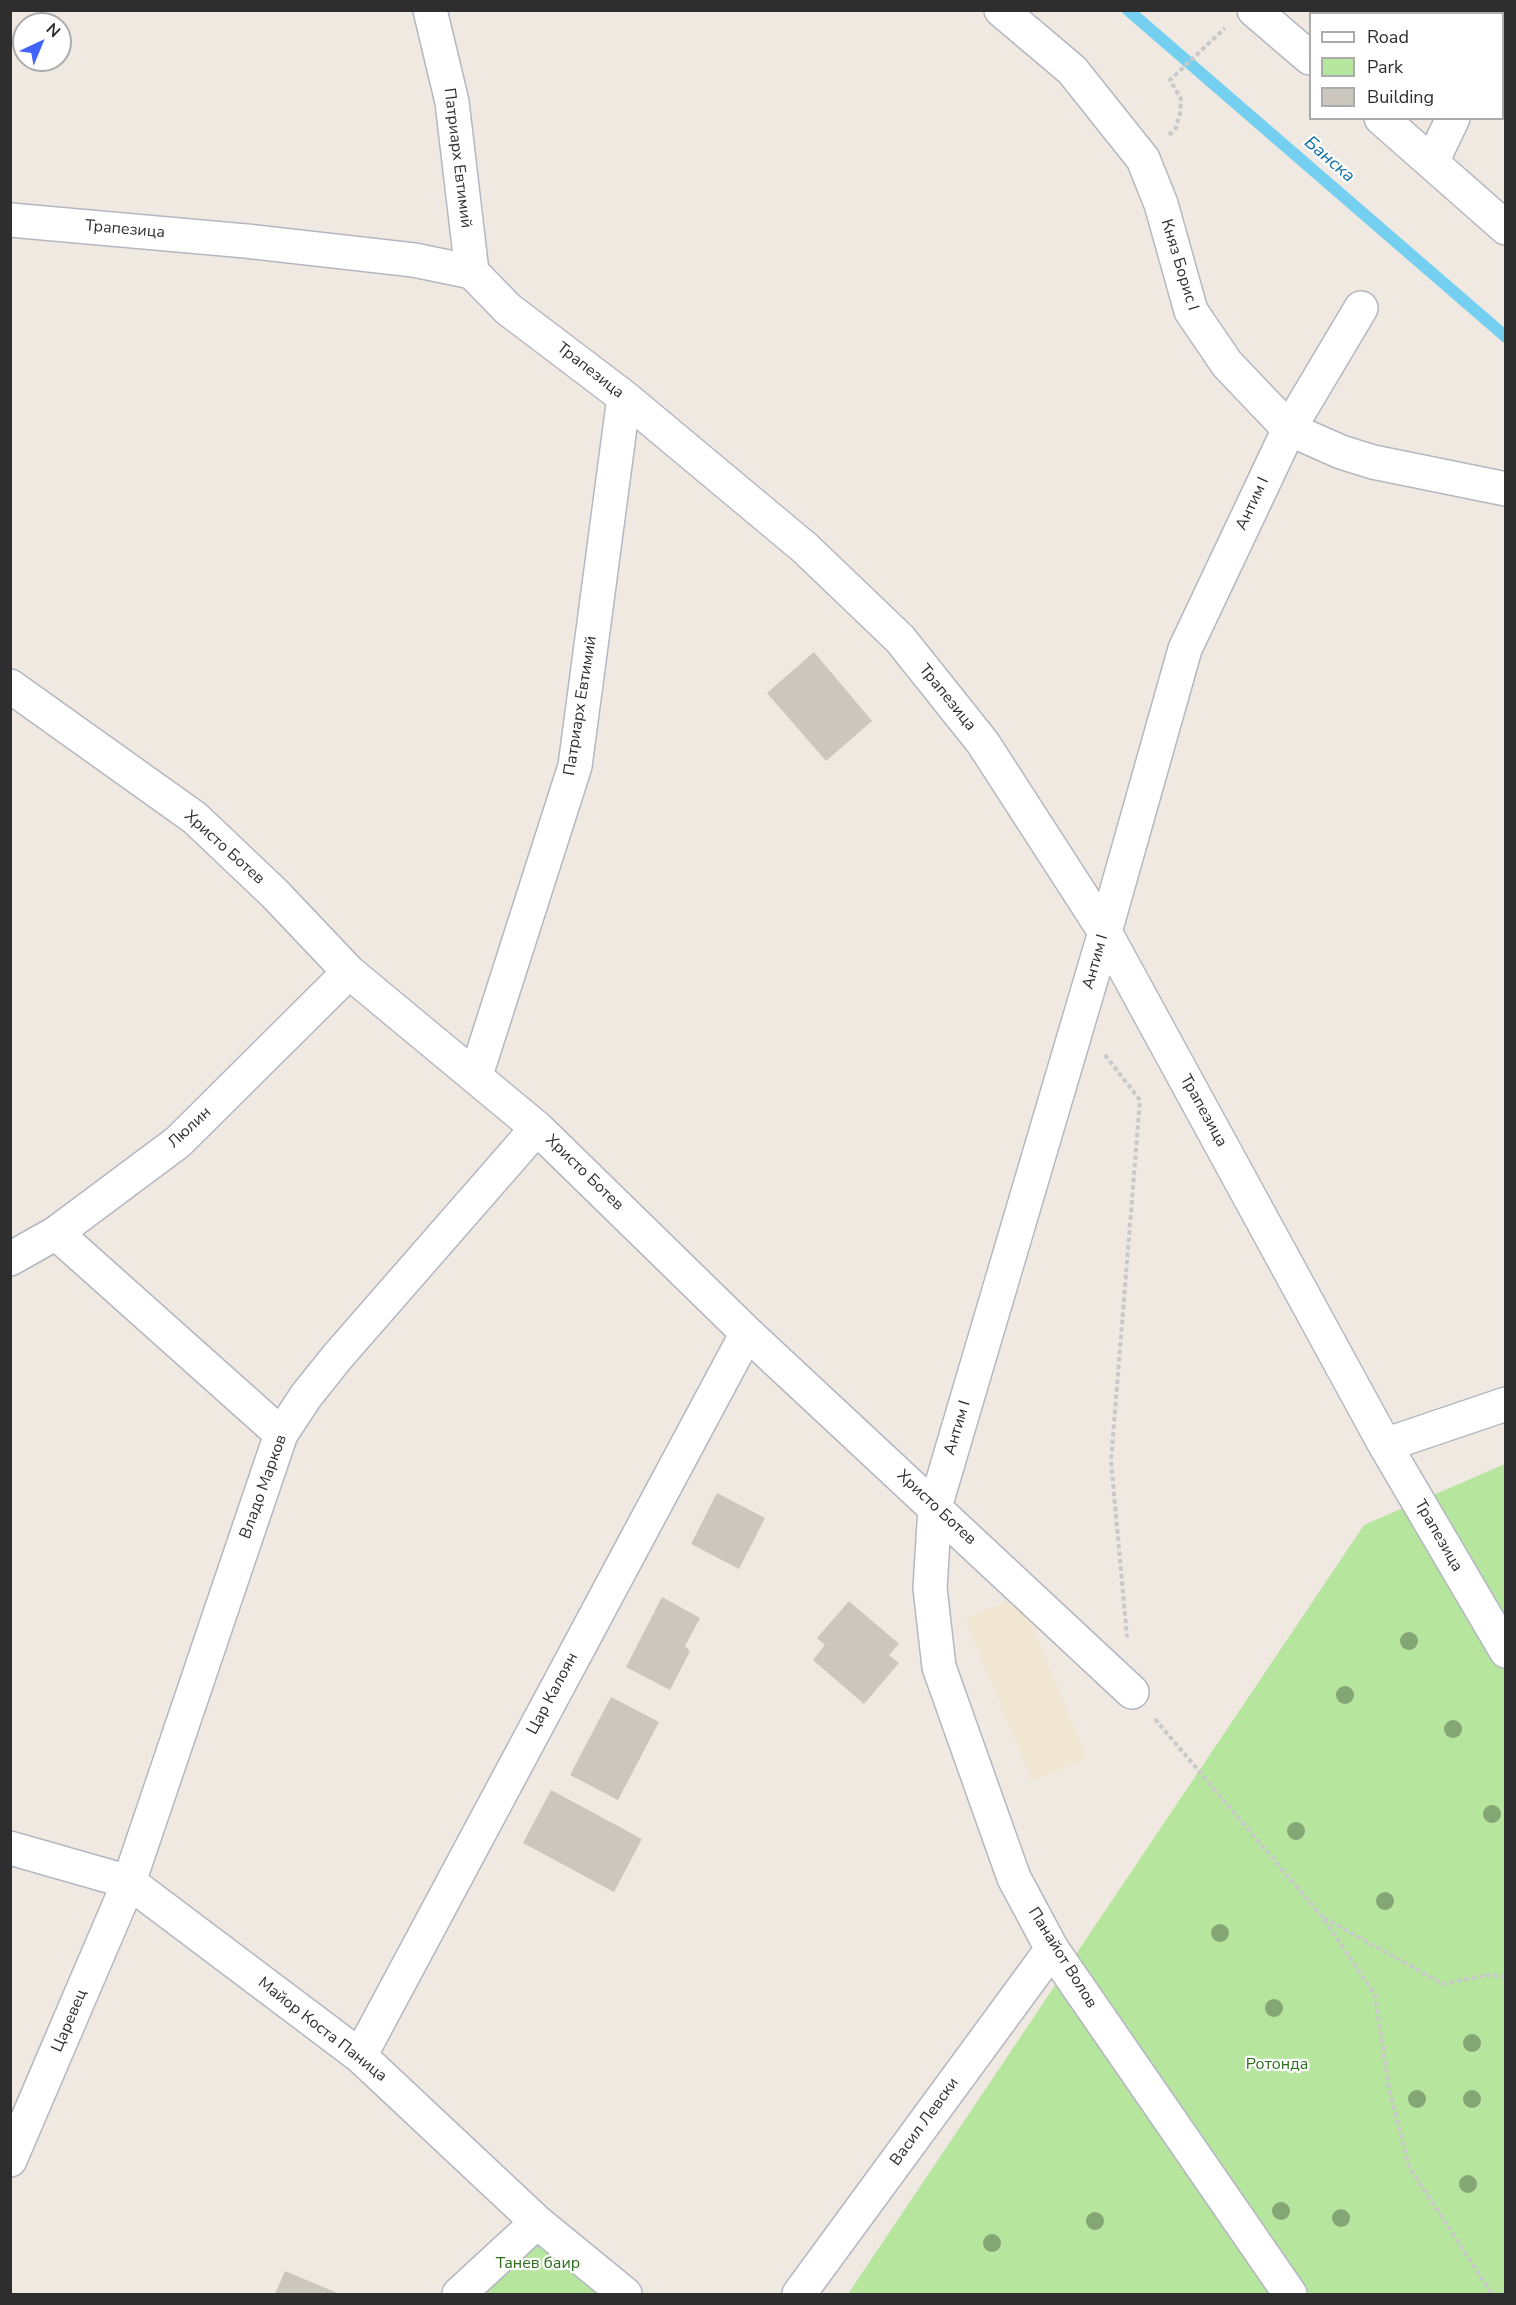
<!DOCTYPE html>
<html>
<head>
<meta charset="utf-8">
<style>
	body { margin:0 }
	#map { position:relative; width:1516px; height:2305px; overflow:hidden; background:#efe9e1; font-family:"Nunito Sans",sans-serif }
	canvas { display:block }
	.frame { position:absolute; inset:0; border:12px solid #2e2e2e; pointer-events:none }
	.legend { position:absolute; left:1309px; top:12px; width:195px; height:108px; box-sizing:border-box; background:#fff; border:2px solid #ababab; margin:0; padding:8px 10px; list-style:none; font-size:18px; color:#2e2e2e }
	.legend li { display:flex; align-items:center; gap:12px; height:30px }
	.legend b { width:30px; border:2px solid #ababab }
	.north { position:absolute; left:12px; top:12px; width:60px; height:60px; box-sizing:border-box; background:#fff; border:2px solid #ababab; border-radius:50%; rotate:44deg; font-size:16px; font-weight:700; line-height:24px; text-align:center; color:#2e2e2e }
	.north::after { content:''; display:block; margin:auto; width:21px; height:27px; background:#4264fb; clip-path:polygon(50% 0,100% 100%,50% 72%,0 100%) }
</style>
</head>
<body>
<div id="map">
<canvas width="1516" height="2305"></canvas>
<div class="frame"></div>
<ul class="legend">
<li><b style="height:8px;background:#fff"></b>Road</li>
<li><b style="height:16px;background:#b6e59e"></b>Park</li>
<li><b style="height:16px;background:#cbc7bf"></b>Building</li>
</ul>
<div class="north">N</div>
</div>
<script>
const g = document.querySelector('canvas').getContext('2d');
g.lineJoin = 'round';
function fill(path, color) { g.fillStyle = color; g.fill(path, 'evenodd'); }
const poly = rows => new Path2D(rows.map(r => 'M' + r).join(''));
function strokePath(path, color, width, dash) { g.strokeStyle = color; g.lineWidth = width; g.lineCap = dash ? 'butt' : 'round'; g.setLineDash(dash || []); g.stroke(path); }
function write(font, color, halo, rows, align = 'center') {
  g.font = font + ' "Nunito Sans",sans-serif'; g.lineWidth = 4.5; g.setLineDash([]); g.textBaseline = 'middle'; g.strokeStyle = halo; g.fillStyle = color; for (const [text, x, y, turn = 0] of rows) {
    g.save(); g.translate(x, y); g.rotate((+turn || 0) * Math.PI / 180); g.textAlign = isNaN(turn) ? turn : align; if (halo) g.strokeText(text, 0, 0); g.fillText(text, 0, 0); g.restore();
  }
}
fill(poly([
	[1020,1596,1087,1758,1032,1781,965,1619]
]), '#f0e6d1');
fill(poly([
	[1505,1464,1505,2294,848,2294,1364,1525],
	[537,2222,613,2294,464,2294]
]), '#b6e59e');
strokePath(poly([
	[1128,10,1506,337]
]), '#75cff0', 12);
fill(poly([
	[814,652,872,721,826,761,767,693],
	[717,1493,765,1518,739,1569,691,1544],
	[662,1597,700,1618,685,1646,690,1651,670,1690,626,1667],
	[849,1601,899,1644,889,1655,899,1663,864,1704,813,1660,825,1645,817,1638],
	[611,1697,659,1722,618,1800,570,1775],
	[551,1790,642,1839,614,1892,523,1843],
	[285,2271,340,2294,275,2294]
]), '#cbc7bf');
const street = poly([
	[430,10,452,102,472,272],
	[1001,10,1072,70,1143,159,1161,204,1191,311,1227,364,1289,429,1341,452,1373,462,1506,489],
	[1501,14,1502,10],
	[1432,162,1453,118],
	[10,220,246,241,414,260,472,272,508,309,624,397,805,548,900,639,983,743,1105,932,1385,1445,1506,1651],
	[10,686,195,818,275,894,349,972,537,1128,747,1333,1132,1692],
	[476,1075,575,766,624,397],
	[56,1233,281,1434],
	[10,1259,56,1233,178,1142,349,972],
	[1385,1445,1506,1404],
	[10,1848,129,1882,360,2056,537,2222,625,2294],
	[360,2056,747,1333],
	[10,2160,129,1882,281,1434,306,1396,338,1356,537,1128],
	[459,2294,537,2222],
	[799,2294,1052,1949],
	[1290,2294,1052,1949,1014,1878,939,1667,930,1588,935,1507,1105,932,1185,649,1289,429,1361,308]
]);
const secondary = poly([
	[1254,10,1310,58],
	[1381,118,1506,228]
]);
strokePath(street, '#b4b7c1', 36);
strokePath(secondary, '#b4b7c1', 36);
strokePath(poly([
	[1169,135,1176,128,1180,113,1181,99,1170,80,1225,28],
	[1105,1055,1140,1100,1111,1461,1127,1637],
	[1155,1719,1323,1918,1375,1995,1389,2089,1409,2167,1492,2294],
	[1324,1918,1443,1984,1488,1975,1506,1977]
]), '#c9c9c9', 4, [4.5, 3]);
strokePath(street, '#fff', 33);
strokePath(secondary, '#fff', 33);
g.fillStyle = '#84a574';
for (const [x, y] of [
	[1409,1641],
	[1345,1695],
	[1453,1729],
	[1492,1814],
	[1296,1831],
	[1385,1901],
	[1220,1933],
	[1274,2008],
	[1472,2043],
	[1417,2099],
	[1472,2099],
	[1468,2184],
	[1281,2211],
	[1341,2218],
	[1095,2221],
	[992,2243]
]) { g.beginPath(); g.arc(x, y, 9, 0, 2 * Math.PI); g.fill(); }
write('16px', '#2e2e2e', '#fff', [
	["Патриарх Евтимий",457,158,83],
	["Трапезица",125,230,5],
	["Княз Борис I",1179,265,73],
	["Трапезица",590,371,38],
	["Антим I",1253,504,-65],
	["Трапезица",947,698,51],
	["Патриарх Евтимий",581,706,-81],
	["Христо Ботев",224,848,42],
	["Антим I",1096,962,-74],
	["Трапезица",1203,1111,61],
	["Люлин",190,1128,-43],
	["Христо Ботев",584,1173,44],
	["Антим I",958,1428,-73],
	["Владо Марков",264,1487,-70],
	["Христо Ботев",936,1508,43],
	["Трапезица",1438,1536,60],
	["Цар Калоян",553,1694,-62],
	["Панайот Волов",1062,1958,58],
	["Царевец",70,2021,-67],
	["Майор Коста Паница",322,2030,38],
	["Васил Левски",925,2122,-54]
]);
write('16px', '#2c6e1b', '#fff', [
	["Ротонда",1277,2065],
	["Танев баир",538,2264]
]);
write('italic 18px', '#0d6fa3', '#fff', [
	["Банска",1329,160,41]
]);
</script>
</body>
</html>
